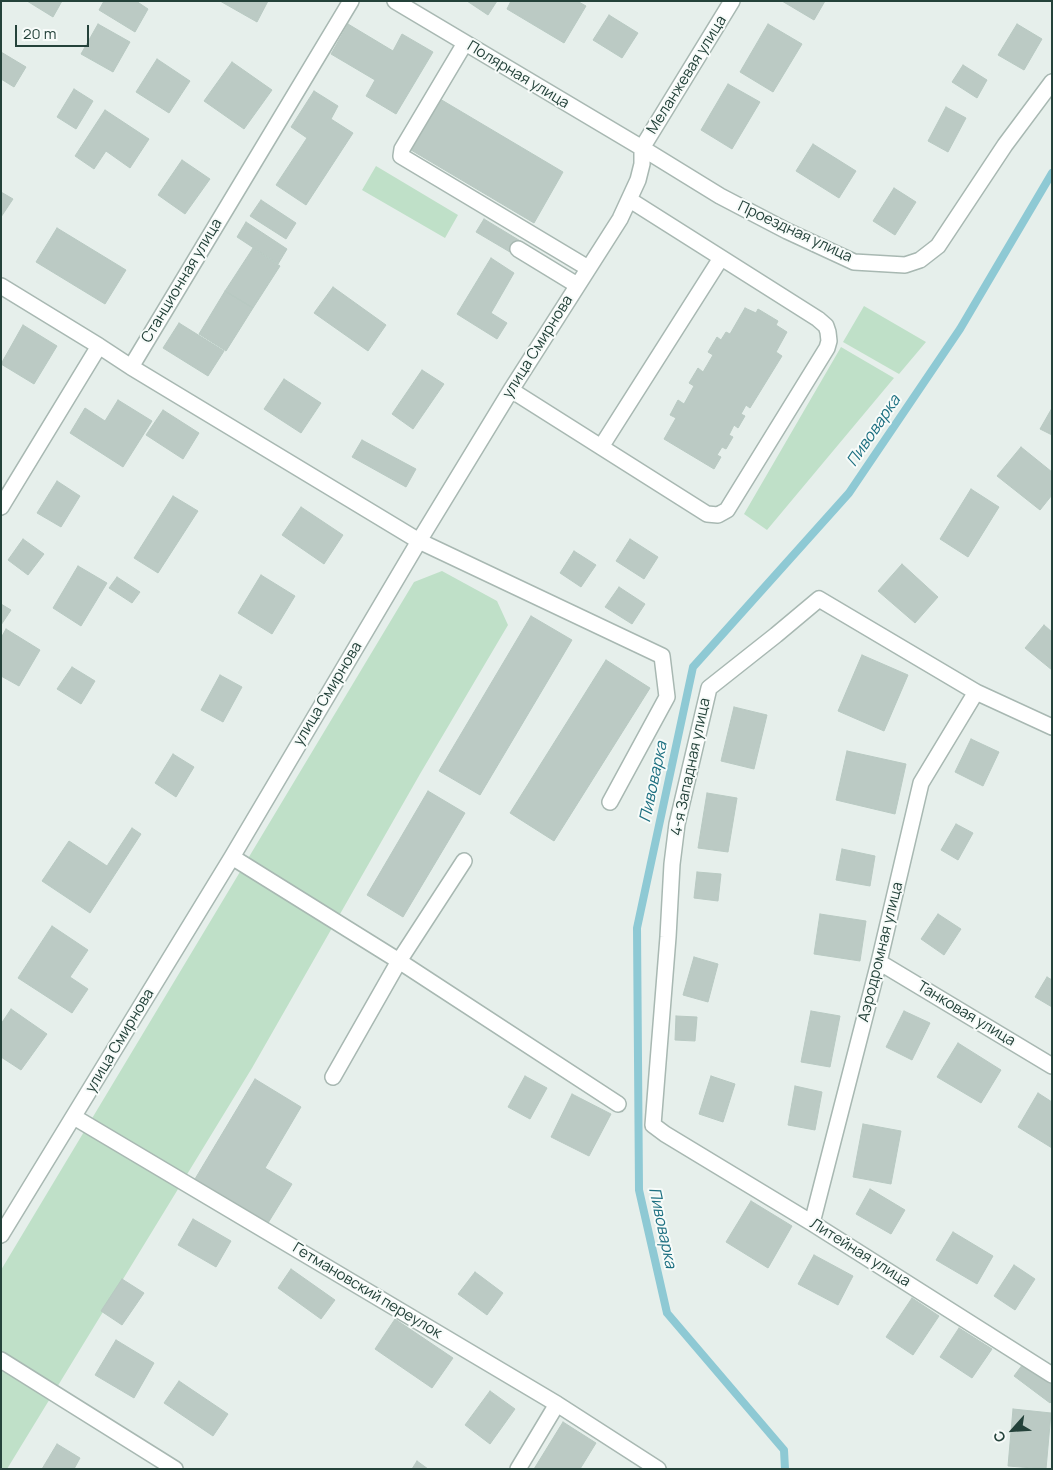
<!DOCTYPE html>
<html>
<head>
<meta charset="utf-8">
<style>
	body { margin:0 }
	#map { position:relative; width:1053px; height:1470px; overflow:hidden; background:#e6efeb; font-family:Manrope,sans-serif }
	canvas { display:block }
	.frame { position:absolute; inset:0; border:2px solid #24423a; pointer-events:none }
	.north { position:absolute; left:988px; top:1405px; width:50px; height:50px; -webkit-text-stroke:4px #f7fbf9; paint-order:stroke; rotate:244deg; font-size:14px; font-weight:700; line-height:20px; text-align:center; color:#24423a }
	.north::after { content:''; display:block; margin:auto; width:18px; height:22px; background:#24423a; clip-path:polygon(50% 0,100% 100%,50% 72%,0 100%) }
	.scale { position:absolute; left:15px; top:25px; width:74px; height:22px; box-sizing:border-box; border:2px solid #24423a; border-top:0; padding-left:6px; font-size:15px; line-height:18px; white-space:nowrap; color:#24423a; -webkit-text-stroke:4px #f7fbf9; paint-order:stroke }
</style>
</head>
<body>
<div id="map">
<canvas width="1053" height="1470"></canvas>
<div class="frame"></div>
<div class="north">С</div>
<div class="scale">20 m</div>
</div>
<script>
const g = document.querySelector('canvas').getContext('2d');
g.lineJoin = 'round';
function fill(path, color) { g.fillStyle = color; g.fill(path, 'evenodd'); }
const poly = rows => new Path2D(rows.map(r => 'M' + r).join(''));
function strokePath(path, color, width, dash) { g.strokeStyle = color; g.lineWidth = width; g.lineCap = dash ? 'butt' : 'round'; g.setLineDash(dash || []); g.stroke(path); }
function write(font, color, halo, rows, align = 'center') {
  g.font = font + ' Manrope,sans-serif'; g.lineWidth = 4; g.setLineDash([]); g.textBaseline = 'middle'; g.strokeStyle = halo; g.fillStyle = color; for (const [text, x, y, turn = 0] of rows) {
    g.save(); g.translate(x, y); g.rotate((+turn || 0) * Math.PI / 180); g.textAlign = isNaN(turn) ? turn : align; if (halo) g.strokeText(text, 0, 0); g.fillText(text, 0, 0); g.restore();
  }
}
fill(poly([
	[376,166,458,215,445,238,362,190],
	[864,306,926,342,899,374,843,342],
	[841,347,894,378,767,530,744,514],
	[442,571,497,601,508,625,420,774,252,1068,7,1469,1,1469,1,1270,414,582]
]), '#bfe0c8');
strokePath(poly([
	[785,1469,784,1450,667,1313,639,1190,637,928,693,667,849,493,960,329,1052,173]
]), '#8ec9d4', 8);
const building = poly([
	[27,1,62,1,53,17,27,1],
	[104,1,136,1,148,9,135,32,99,10,104,1],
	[220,1,268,1,257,22,220,1],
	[467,1,497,1,488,15,467,1],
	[511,1,577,1,586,6,564,43,507,9,511,1],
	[782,1,825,1,814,20,782,1],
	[609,15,638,33,622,58,593,40,609,15],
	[98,24,130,42,113,72,81,54,98,24],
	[348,24,393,51,402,34,433,52,396,114,366,96,375,80,331,54,348,24],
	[768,24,802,44,773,92,740,72,768,24],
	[1017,24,1042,39,1024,70,998,55,1017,24],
	[1,52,26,67,14,87,1,79,1,52],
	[157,59,190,81,169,113,136,92,157,59],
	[232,62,272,90,244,129,204,101,232,62],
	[963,65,987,80,977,98,952,82,963,65],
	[728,84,760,102,732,149,701,130,728,84],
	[74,89,93,101,76,129,57,117,74,89],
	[314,91,338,106,331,119,353,133,306,205,276,185,307,138,291,127,314,91],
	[440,99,563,172,534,223,411,150,440,99],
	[946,107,966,118,948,152,928,141,946,107],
	[105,110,149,139,130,168,106,151,94,169,75,156,105,110],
	[813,144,856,171,839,198,796,171,813,144],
	[182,160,210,179,185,214,158,195,182,160],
	[894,188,916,202,895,235,873,221,894,188],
	[1,192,13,199,1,217,1,192],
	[261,200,296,223,286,239,250,216,261,200],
	[484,219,522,242,515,255,476,232,484,219],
	[246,222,287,249,278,264,237,237,246,222],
	[57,228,126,270,105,304,36,262,57,228],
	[253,248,280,266,253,308,225,291,253,248],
	[491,258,514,273,491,313,507,323,497,339,457,314,491,258],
	[333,287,386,325,368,351,314,313,333,287],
	[225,291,253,308,226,351,199,334,225,291],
	[745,308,756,313,758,309,778,321,776,325,787,332,776,352,782,356,750,408,746,405,741,414,745,416,738,428,734,425,729,435,733,437,726,449,722,447,717,455,721,457,714,469,664,439,676,418,670,415,678,400,684,404,694,386,689,383,698,368,703,372,713,355,708,352,717,337,721,340,726,332,730,334,745,308],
	[179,323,224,351,208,376,163,348,179,323],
	[23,325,57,346,34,384,1,364,23,325],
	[422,370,444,384,413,429,392,414,422,370],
	[284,379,321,403,301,433,264,409,284,379],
	[118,400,152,421,123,467,70,433,85,408,105,421,118,400],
	[1052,408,1052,435,1040,429,1052,408],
	[163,410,199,433,183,459,146,435,163,410],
	[362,440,416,469,406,487,352,457,362,440],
	[1021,447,1052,472,1052,495,1040,510,997,476,1021,447],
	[57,481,80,496,61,527,37,513,57,481],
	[971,489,999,507,968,557,940,539,971,489],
	[173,496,198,511,158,573,134,558,173,496],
	[301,507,343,535,324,564,282,535,301,507],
	[23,539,44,554,28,575,8,560,23,539],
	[630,539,658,557,644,579,616,561,630,539],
	[574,551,596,565,581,587,560,573,574,551],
	[902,564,938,597,915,623,878,591,902,564],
	[78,566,107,583,81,626,53,608,78,566],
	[261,575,295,596,272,634,238,613,261,575],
	[117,577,140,592,132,603,109,588,117,577],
	[619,587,645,604,632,624,605,607,619,587],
	[1,604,11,610,1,625,1,604],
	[531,616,572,640,480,795,439,771,531,616],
	[1044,625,1052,632,1052,670,1025,648,1044,625],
	[6,629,40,650,19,686,1,676,1,638,6,629],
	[862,655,908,675,884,731,838,711,862,655],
	[606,660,650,688,554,841,510,813,606,660],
	[72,667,95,681,81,704,57,689,72,667],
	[220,675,242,687,223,722,201,710,220,675],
	[734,707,767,715,754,769,721,761,734,707],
	[971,739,999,752,983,786,955,772,971,739],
	[847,751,906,764,895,814,836,800,847,751],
	[173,754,194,767,176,797,155,783,173,754],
	[428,791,465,813,403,917,367,895,428,791],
	[707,793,737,798,728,852,698,848,707,793],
	[956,824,973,833,958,860,941,850,956,824],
	[132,828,141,834,90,913,42,881,69,841,107,866,132,828],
	[842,849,875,856,870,886,836,880,842,849],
	[697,872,721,874,718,901,694,898,697,872],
	[820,914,866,921,860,961,814,954,820,914],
	[938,914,961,929,944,955,921,939,938,914],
	[52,926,88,950,70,977,88,989,72,1013,18,978,52,926],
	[694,957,718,964,708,1002,683,995,694,957],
	[1047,977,1052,980,1052,1007,1035,997,1047,977],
	[11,1009,47,1034,21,1070,1,1057,1,1024,11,1009],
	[811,1011,840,1016,830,1067,801,1062,811,1011],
	[904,1011,930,1023,912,1060,886,1047,904,1011],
	[676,1016,697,1017,695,1041,675,1040,676,1016],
	[958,1043,1001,1070,981,1103,937,1077,958,1043],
	[525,1076,547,1088,530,1119,508,1107,525,1076],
	[711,1076,735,1084,723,1122,699,1114,711,1076],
	[255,1079,301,1107,265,1168,292,1184,268,1223,195,1179,255,1079],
	[795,1086,822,1092,815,1130,788,1125,795,1086],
	[1038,1093,1052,1102,1052,1148,1018,1127,1038,1093],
	[572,1094,611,1114,589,1156,551,1137,572,1094],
	[863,1124,901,1131,891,1184,853,1177,863,1124],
	[870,1189,905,1210,891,1234,856,1214,870,1189],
	[751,1201,792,1226,768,1268,726,1242,751,1201],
	[193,1219,231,1241,216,1267,178,1245,193,1219],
	[953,1232,993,1256,977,1284,936,1260,953,1232],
	[814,1255,853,1276,838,1305,798,1284,814,1255],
	[1014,1265,1035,1279,1015,1310,994,1296,1014,1265],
	[291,1269,335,1300,321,1319,278,1288,291,1269],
	[475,1272,503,1293,487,1315,458,1294,475,1272],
	[122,1279,144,1293,122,1325,101,1311,122,1279],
	[912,1298,939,1316,913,1355,886,1337,912,1298],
	[395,1319,453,1358,432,1388,375,1349,395,1319],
	[959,1328,992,1349,972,1378,940,1357,959,1328],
	[116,1340,154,1363,134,1398,95,1375,116,1340],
	[1029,1356,1052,1373,1052,1401,1050,1403,1014,1376,1029,1356],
	[179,1381,228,1414,213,1436,164,1403,179,1381],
	[490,1391,515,1409,490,1444,465,1425,490,1391],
	[1013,1409,1051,1413,1046,1469,1008,1466,1013,1409],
	[563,1422,596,1443,580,1469,534,1469,563,1422],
	[57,1444,80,1458,74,1469,42,1469,57,1444],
	[417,1461,428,1469,412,1469,417,1461]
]);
fill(building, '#bbcac4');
strokePath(building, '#b8c9c2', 1);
const minor = poly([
	[395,1,642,148,720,196,787,231,854,262,905,265,920,260,938,246,1005,145,1052,82],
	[465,43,402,149,401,156,588,268],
	[642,148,732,1],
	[518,249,577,285],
	[1,286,99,346],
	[131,367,419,541,662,656,667,697,610,802],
	[511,390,707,514,718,515,727,510,827,348,829,341,828,332,826,326,818,319,630,200],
	[601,447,721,258],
	[1,507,99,346,131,367,351,1],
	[1052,727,976,692,819,599,776,635,709,688,677,824,672,864,668,937,653,1125,665,1134,812,1223,1052,1375],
	[232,857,399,961,618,1104],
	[879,962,1052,1066],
	[333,1077,399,961,464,861],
	[74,1117,557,1404,658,1469],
	[812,1223,879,962,921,783,976,692],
	[1,1235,232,857,419,541,511,390,620,219,638,180,642,164,642,148],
	[1,1360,175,1469],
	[518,1469,557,1404]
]);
strokePath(minor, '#a8b8b2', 18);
strokePath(minor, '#fff', 15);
write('15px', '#24423a', '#f7fbf9', [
	["Полярная улица",518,75,31],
	["Меланжевая улица",687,75,-58],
	["Проездная улица",795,232,25],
	["Станционная улица",182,281,-59],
	["улица Смирнова",538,347,-58],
	["улица Смирнова",328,694,-59],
	["4-я Западная улица",691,767,-78],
	["Аэродромная улица",881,952,-76],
	["Танковая улица",966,1014,31],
	["улица Смирнова",120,1041,-59],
	["Литейная улица",860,1253,32],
	["Гетмановский переулок",367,1291,31]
]);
write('italic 16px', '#1c6f80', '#f7fbf9', [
	["Пивоварка",874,431,-56],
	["Пивоварка",654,782,-78],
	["Пивоварка",662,1228,78]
]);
</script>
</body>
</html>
